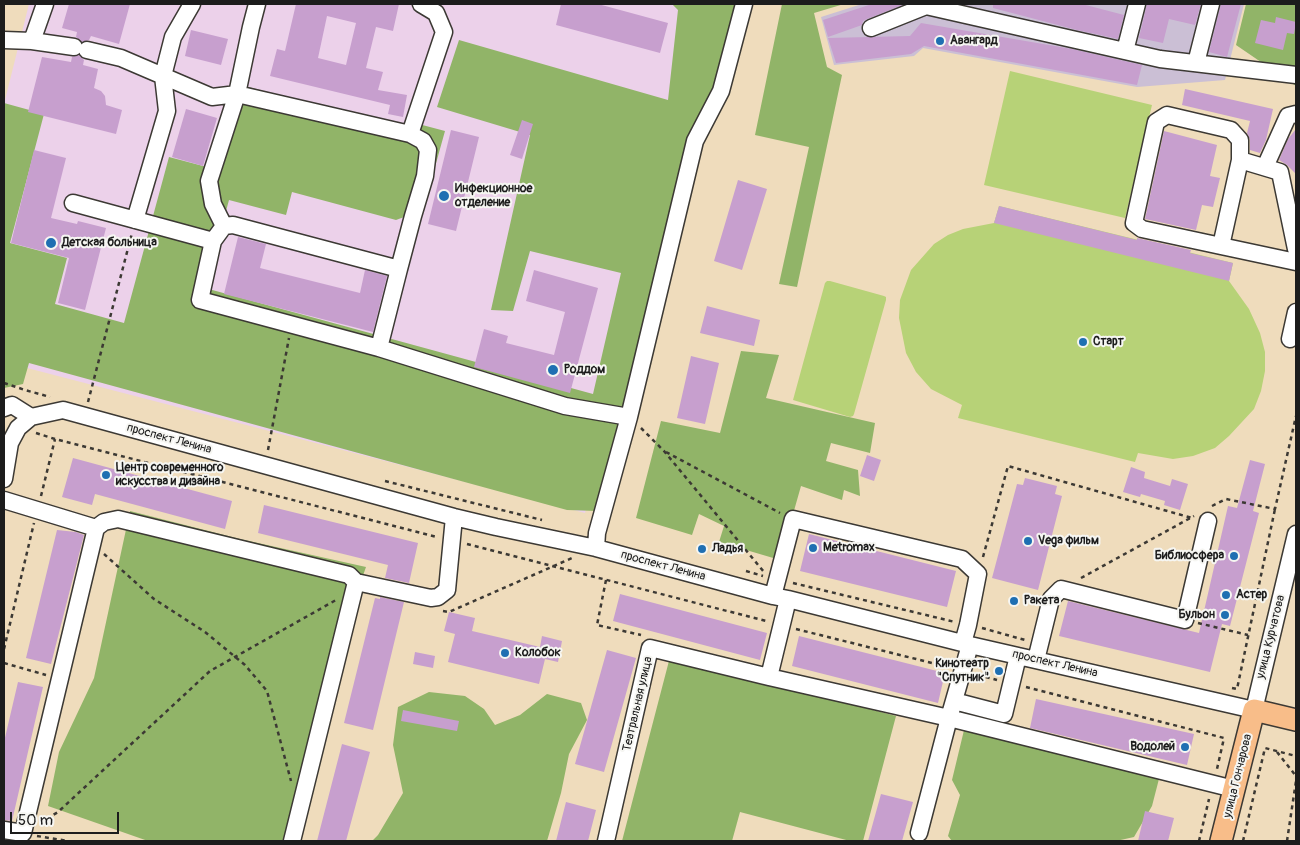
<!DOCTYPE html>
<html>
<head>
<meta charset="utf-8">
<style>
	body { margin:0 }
	#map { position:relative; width:1300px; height:845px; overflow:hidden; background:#efdcbc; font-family:Pangolin,sans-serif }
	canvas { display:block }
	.frame { position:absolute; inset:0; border:5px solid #1c1c1c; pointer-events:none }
	.scale { position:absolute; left:10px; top:812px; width:109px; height:22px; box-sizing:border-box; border:2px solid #1c1c1c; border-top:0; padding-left:6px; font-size:15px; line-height:18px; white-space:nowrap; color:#1c1c1c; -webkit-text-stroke:4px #f6f6f2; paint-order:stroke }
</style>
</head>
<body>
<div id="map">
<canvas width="1300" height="845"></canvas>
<div class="frame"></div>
<div class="scale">50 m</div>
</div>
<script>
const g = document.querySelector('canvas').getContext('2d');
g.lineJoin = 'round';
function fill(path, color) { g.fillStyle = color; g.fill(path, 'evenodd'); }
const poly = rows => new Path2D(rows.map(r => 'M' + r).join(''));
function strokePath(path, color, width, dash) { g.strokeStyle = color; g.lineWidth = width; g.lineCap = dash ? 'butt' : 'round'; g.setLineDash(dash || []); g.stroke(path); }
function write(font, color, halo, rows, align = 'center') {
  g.font = font + ' Pangolin,sans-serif'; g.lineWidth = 4; g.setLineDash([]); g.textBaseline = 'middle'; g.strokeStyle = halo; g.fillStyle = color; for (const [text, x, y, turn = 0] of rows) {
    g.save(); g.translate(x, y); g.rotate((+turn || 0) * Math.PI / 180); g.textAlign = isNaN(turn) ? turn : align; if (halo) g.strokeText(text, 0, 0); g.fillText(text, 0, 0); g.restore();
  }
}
fill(poly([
	[29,4,712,4,585,513,4,362,4,104]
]), '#ecd1ea');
fill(poly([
	[862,4,1244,4,1225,80,1137,87,923,48,914,56,834,65,821,17]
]), '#cbbfd5');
fill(poly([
	[1010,71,1152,105,1125,218,984,185],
	[999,206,1233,263,1229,281,1249,309,1260,333,1265,352,1265,371,1261,391,1254,409,1229,436,1215,448,1193,456,1173,459,1138,453,1135,462,958,418,962,405,931,389,916,372,906,353,899,318,900,300,911,270,934,244,948,235,963,229,994,223],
	[827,281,830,281,884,296,886,297,886,300,854,414,853,416,850,417,793,400,825,283]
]), '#b7d277');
fill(poly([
	[672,4,736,4,597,511,567,510,29,363,23,384,4,388,4,103,44,114,10,243,67,258,55,304,124,323,169,157,222,171,245,86,408,130,411,122,445,131,423,210,396,220,292,192,286,215,229,200,205,288,593,394,621,273,530,251,513,311,491,310,530,135,437,107,459,40,668,100,678,10],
	[782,4,844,4,814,13,827,67,842,75,797,287,779,284,809,147,755,135],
	[1246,4,1296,4,1296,86,1236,45],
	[741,351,779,355,766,398,875,423,870,453,831,443,826,461,858,470,860,496,844,490,842,500,801,486,780,560,719,542,724,526,699,514,692,535,636,518,661,421,720,433],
	[130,511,240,539,366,567,332,664,288,841,148,841,48,806,59,752,94,678],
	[670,657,896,716,863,841,850,841,740,812,732,841,622,841],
	[429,692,465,696,484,709,495,725,520,715,547,694,581,703,587,720,569,754,561,793,547,841,372,841,378,835,403,793,393,745,398,707],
	[965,726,1160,775,1152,806,1134,837,1116,841,952,841,948,836,960,795,952,780]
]), '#91b468');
fill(poly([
	[69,4,130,4,119,44,91,36,89,40,82,42,76,37,77,32,62,28],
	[296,4,399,4,393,31,376,27,366,68,383,72,378,90,407,95,403,117,388,114,390,105,270,76,277,49,285,51],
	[327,16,356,23,346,65,318,58],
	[561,4,598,4,668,23,660,53,556,25],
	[872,4,905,4,867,19,863,21,862,25,828,37,823,20],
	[993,4,1082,4,1124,15,1118,39,1077,30,993,8],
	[1147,4,1201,4,1195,25,1169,19,1163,43,1139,38],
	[1221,4,1241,4,1227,57,1209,52],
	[1276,17,1296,22,1294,34,1287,33,1283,50,1255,43,1261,20,1275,23],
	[921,23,1072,49,1142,65,1137,85,924,46,911,54,836,63,828,38,910,36],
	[191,30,228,39,221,65,185,56],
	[79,55,84,60,83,65,98,69,94,88,101,91,105,96,106,105,122,110,116,134,28,112,42,57,71,62,72,57],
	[1185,89,1273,109,1266,140,1260,153,1250,150,1250,140,1247,133,1250,121,1182,105],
	[186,109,217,118,203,166,172,157],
	[522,120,533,124,522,159,510,155],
	[1296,129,1296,174,1287,165,1279,160,1288,139],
	[451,130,479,137,456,231,428,224],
	[1164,131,1217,145,1210,176,1220,178,1213,207,1202,205,1196,230,1145,219],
	[34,150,66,158,51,218,77,224,78,221,106,228,85,310,58,303,69,258,11,243],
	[738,180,767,189,742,270,714,261],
	[999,206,1137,240,1137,238,1191,250,1190,253,1233,263,1229,281,994,223],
	[238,237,266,244,260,268,360,293,365,270,387,276,373,332,224,294],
	[534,270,598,288,570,393,474,367,484,329,508,336,506,343,554,355,565,312,526,301],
	[707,306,760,320,754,346,700,333],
	[691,356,719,363,705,424,677,418],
	[867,455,881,460,874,481,860,476],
	[73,458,232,501,225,529,95,494,92,505,62,497],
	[1250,460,1265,464,1253,511,1259,513,1230,626,1222,624,1210,672,1059,636,1068,601,1199,633,1228,506,1237,508],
	[1131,467,1145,472,1144,478,1170,486,1172,479,1188,484,1180,510,1164,505,1165,501,1141,494,1140,497,1123,492],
	[1025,478,1057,486,1055,494,1062,496,1038,590,992,578,1017,484,1023,485],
	[264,505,418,543,409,583,385,578,388,565,258,533],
	[57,530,76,532,84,535,51,664,26,658],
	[809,534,956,571,947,607,800,571],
	[620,594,767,633,760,660,613,621],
	[380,597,404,602,373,730,344,723,375,598,380,599],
	[449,612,475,618,472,631,540,647,542,636,562,641,558,662,545,659,539,684,448,662,455,634,444,631],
	[799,636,945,673,938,703,792,666],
	[607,650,636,658,604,772,575,764],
	[415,652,435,656,433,668,413,664],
	[18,682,43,687,12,821,4,820,4,742],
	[1036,699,1194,734,1187,765,1030,728],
	[403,710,459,721,457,731,401,721],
	[342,744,370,752,346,841,317,841],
	[881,794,913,802,902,841,868,841],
	[566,802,596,810,588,841,556,841],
	[1145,811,1174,818,1168,841,1138,841]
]), '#c79fce');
const minor = poly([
	[926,6,1160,59,1296,75],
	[871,28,926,6,927,4],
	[4,40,32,41,45,4],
	[32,41,74,47],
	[87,50,121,58,212,97,237,94,410,134,423,141,428,150,425,176,413,216,399,269],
	[1125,51,1137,4],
	[1196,63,1211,4],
	[410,134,444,32,436,13,421,4],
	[1240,160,1280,172,1296,249],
	[1265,167,1288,116,1296,114],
	[73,203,213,241,200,300,379,348,565,406,629,417],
	[135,220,167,111,163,76,173,37,192,4],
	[224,226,213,204,209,181,237,94,251,27,257,4],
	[213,241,224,226,233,225,399,269,379,348],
	[1221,246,1240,160,1240,140,1231,130,1167,115,1156,122,1134,223,1142,229,1221,246,1296,262],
	[1290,339,1296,312],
	[4,408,12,405,31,417],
	[31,417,63,410,454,517,496,527,596,548,773,596,788,599,970,645,1254,710,1296,534],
	[4,479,10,443,18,428,31,417],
	[4,500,96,528,104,522,118,519,349,575,356,582,431,598,438,597,447,590,454,517],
	[596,548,597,533,629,417,695,141,721,91,744,4],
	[773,596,793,519,962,559,978,574,968,625,963,643],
	[1036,660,1051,599,1061,589,1185,620,1208,521],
	[769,677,949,718,970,645],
	[954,701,1004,714,1018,656],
	[4,830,23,833,96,528],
	[919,833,949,718,1234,789],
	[292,841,356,582],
	[606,841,650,648,769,677,788,599]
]);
const major = poly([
	[1221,841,1254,710,1296,720]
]);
strokePath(minor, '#3c3934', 19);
strokePath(major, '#3c3934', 24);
strokePath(poly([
	[4,383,25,390,50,397],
	[88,402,132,233],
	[641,428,664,451,764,572],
	[36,433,55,439,437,537],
	[268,450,289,338],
	[666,452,780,513],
	[385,481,542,520],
	[41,496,55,439],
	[1212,506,1226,499,1275,509,1296,416],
	[467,544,766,621],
	[104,554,154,599,205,632,245,665,267,691,291,781],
	[983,557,1008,466,1192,518],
	[746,571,763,576],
	[1081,578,1194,516],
	[606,580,597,625,641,635],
	[793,583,955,622],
	[443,611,449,612,572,558],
	[1198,623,1248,635],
	[982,628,1025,640],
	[796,629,948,667],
	[4,649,34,523],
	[4,663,46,675],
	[978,675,997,680],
	[1026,687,1224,738,1217,769],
	[1232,688,1237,689,1275,509],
	[1277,752,1296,776],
	[40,823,58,812,210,671,336,600],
	[37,836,68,841],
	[1199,841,1209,799],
	[1243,841,1265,748,1296,756],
	[1287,841,1296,781]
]), '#3c3934', 2.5, [4, 4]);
strokePath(minor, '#fff', 16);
strokePath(major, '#f8bd89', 21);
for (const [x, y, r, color] of [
	[940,41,5,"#1f6fb2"],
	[444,196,6,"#1f6fb2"],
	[51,243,6,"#1f6fb2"],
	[1083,342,5,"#1f6fb2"],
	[553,370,6,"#1f6fb2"],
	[106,475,5,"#1f6fb2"],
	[1028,541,5,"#1f6fb2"],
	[813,548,5,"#1f6fb2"],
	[702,549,5,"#1f6fb2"],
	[1234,556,5,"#1f6fb2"],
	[1226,595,5,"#1f6fb2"],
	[1014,601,5,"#1f6fb2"],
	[1225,615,5,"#1f6fb2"],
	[505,653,5,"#1f6fb2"],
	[999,671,5,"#1f6fb2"],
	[1185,747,5,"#1f6fb2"]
]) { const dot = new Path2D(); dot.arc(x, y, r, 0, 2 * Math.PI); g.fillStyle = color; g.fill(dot); strokePath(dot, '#f6f6f2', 2); }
write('bold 12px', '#1c1c1c', '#f6f6f2', [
	["Авангард",950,41],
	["Инфекционное",455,189],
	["отделение",455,203],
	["Детская больница",62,243],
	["Старт",1093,342],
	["Роддом",564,370],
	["Центр современного",116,468],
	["искусства и дизайна",116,482],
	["Vega фильм",1038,541],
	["Metromax",823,548],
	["Ладья",712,549],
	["Библиосфера",1224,556,"right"],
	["Астер",1236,595],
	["Ракета",1024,601],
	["Бульон",1215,615,"right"],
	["Колобок",515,653],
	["Кинотеатр",989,664,"right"],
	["\"Спутник\"",989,678,"right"],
	["Водолей",1175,747,"right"]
], 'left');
write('12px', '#1c1c1c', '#f6f6f2', [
	["проспект Ленина",169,439,15],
	["проспект Ленина",663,566,15],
	["улица Курчатова",1271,637,-76],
	["проспект Ленина",1055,664,13],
	["Театральная улица",638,704,-77],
	["улица Гончарова",1238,776,-76]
]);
</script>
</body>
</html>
